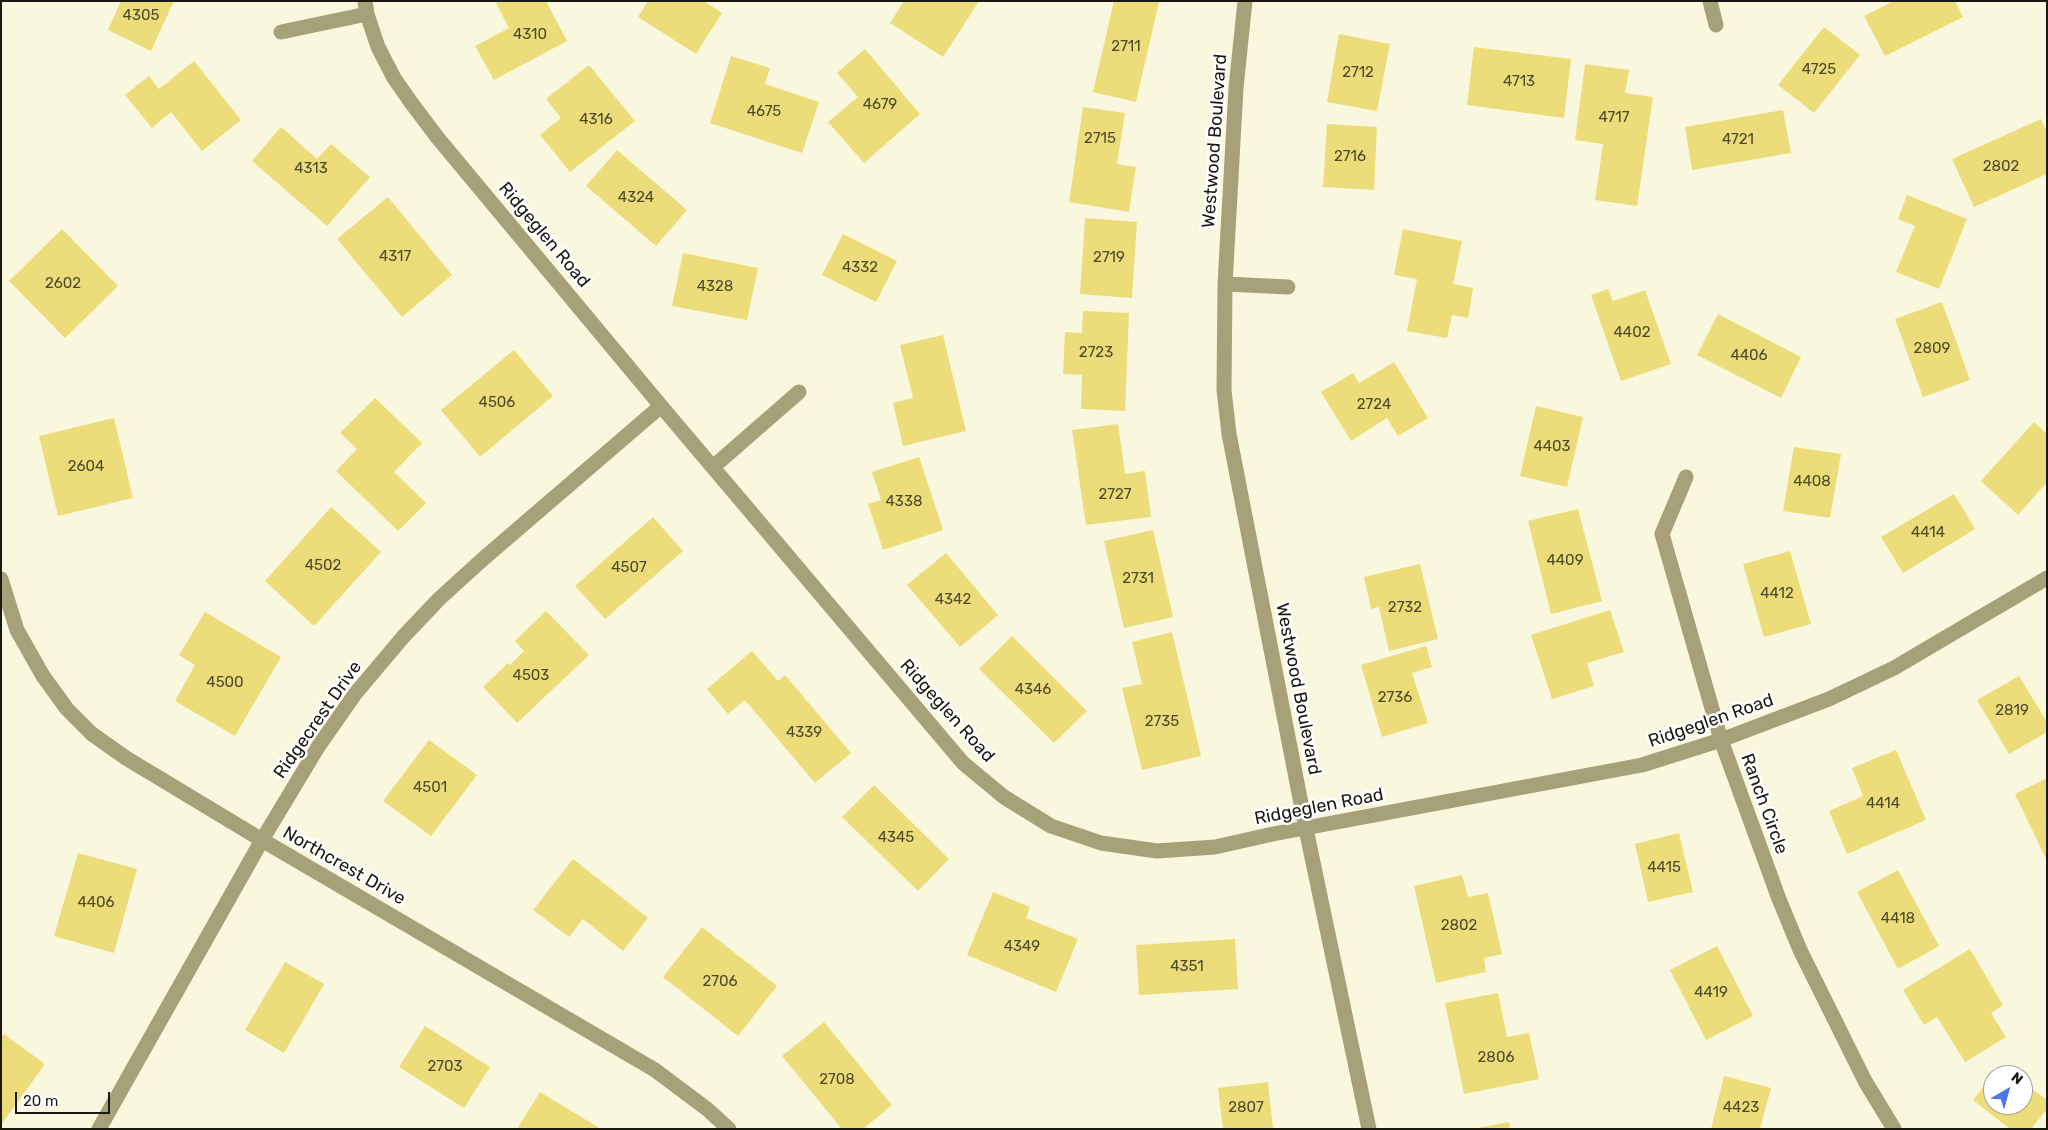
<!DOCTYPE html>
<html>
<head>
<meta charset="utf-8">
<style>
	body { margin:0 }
	#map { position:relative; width:2048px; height:1130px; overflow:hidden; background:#faf7df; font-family:Rubik,sans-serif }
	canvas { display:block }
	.frame { position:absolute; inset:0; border:2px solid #1a1911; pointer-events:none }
	.north { position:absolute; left:1983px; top:1065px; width:50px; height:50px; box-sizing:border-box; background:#fff; border:1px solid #a3a3a0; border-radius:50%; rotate:38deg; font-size:14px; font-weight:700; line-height:20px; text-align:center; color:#1a1911 }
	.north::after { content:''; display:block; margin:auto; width:18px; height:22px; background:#5076ea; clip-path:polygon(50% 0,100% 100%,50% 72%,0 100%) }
	.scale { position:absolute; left:15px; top:1092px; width:95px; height:22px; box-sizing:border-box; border:2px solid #1a1911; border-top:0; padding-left:6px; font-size:15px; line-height:18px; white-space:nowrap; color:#1a1911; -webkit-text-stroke:4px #fff; paint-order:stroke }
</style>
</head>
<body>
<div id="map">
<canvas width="2048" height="1130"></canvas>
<div class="frame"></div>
<div class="north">N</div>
<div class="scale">20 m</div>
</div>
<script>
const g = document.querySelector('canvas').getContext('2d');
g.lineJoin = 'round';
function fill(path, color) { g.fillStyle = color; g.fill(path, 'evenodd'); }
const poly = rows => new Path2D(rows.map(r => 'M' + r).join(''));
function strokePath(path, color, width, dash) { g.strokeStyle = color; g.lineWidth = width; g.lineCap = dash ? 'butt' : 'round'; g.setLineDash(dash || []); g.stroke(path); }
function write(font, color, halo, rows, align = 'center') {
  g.font = font + ' Rubik,sans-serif'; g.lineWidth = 5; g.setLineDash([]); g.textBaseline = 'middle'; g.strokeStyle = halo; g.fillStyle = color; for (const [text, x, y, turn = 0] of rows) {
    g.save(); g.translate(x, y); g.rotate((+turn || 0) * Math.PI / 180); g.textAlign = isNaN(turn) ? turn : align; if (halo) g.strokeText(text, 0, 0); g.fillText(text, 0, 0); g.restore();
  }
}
fill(poly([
	[121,1,174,1,151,51,108,30],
	[500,1,546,1,567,41,494,80,475,46,509,28,496,3],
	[648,1,704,1,722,13,696,54,638,17],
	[904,1,979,1,943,57,890,23],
	[1114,1,1159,2,1136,102,1093,92],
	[1894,1,1955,1,1963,17,1885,56,1864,16],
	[1824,27,1860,55,1814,113,1778,85],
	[1339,34,1390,44,1377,111,1327,102],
	[1474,47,1571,59,1564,118,1467,105],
	[865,49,920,114,864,163,828,122,858,97,837,73],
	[731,56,770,68,765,84,819,102,802,153,710,123],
	[194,61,241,120,202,151,171,112,152,128,125,95,149,76,159,89],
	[1585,64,1629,70,1625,93,1653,97,1637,206,1595,200,1603,144,1575,140],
	[589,65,635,121,570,172,540,135,561,118,546,99],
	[1083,107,1125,113,1117,164,1136,167,1129,212,1069,202],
	[1783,110,1791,153,1692,170,1685,127],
	[2041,119,2047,132,2047,174,1974,207,1952,159],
	[1327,124,1377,127,1374,190,1323,187],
	[281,127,317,159,331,144,370,177,327,226,252,161],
	[617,150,687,210,656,246,586,186],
	[1907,195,1967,219,1939,289,1896,272,1915,226,1898,219],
	[388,197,452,275,402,317,337,239],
	[1085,218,1137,222,1132,298,1080,294],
	[62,229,118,286,65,338,9,281],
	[1403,229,1462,241,1453,284,1473,288,1468,318,1452,315,1447,338,1407,331,1417,279,1394,275],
	[843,234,897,261,876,302,822,275],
	[683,253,758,268,747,320,672,306],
	[1608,289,1613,301,1645,290,1671,364,1621,381,1591,295],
	[1942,302,1970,380,1923,397,1895,319],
	[1083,311,1129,313,1125,411,1081,409,1082,375,1063,374,1065,332,1082,333],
	[1718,314,1801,357,1781,398,1697,355],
	[943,335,966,431,903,446,893,403,913,398,900,345],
	[514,350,553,396,480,457,441,410],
	[1394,362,1428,418,1398,436,1387,418,1351,441,1321,392,1353,373,1359,383],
	[375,398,422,443,394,472,426,503,398,531,336,471,357,449,340,433],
	[1536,406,1583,417,1567,487,1520,476],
	[114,418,133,498,58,516,39,436],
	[2034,422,2047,434,2047,482,2018,515,1981,481],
	[1118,424,1125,474,1145,471,1151,517,1086,525,1072,430],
	[1794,447,1841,454,1830,518,1783,511],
	[919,457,943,530,883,550,868,504,881,500,872,472],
	[1954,494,1975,529,1903,573,1881,537],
	[331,507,381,552,314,626,265,581],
	[1578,509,1602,601,1551,614,1528,521],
	[653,517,683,551,605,619,575,586],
	[1153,530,1173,617,1124,628,1104,541],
	[1790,551,1811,624,1764,637,1743,564],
	[946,553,998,615,960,647,907,585],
	[1420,564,1438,639,1389,651,1379,607,1371,609,1364,577],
	[1610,610,1624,652,1587,663,1594,686,1552,699,1531,635],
	[546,611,589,655,517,723,483,687,508,663,510,665,524,651,515,641],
	[205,612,281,657,235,736,175,701,195,665,179,655],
	[1172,632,1201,756,1142,770,1122,688,1142,684,1132,642],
	[1012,636,1087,711,1054,743,979,669],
	[1426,646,1432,667,1412,673,1428,723,1382,737,1361,665],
	[752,651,778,681,785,675,851,753,815,783,745,700,728,714,707,689],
	[2019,676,2047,722,2047,732,2009,754,1977,700],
	[429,740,477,775,431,836,383,801],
	[1896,750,1926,820,1847,854,1829,811,1863,796,1852,768],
	[2047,778,2047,861,2015,794],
	[874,785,949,859,918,891,842,817],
	[1679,833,1693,892,1648,902,1635,844],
	[78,853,137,869,114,953,54,936],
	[573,859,648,918,623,951,583,919,569,937,533,910],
	[1898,870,1939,946,1898,969,1857,892],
	[1462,875,1468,897,1488,893,1502,954,1484,958,1486,972,1436,983,1414,886],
	[993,892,1030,907,1026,918,1078,939,1056,992,967,955],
	[702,927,777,986,738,1036,663,977],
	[1235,939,1238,989,1139,995,1136,945],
	[1717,946,1753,1016,1706,1040,1670,970],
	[1970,949,2003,1005,1991,1013,2006,1037,1965,1062,1937,1017,1924,1025,1903,990],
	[285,962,324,984,284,1053,245,1030],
	[1498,993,1507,1037,1529,1033,1539,1079,1464,1094,1445,1003],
	[824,1022,892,1105,863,1129,842,1129,782,1056],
	[425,1026,490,1067,464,1108,399,1067],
	[4,1034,45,1064,1,1125,1,1038],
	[2001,1065,2014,1075,1993,1075],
	[1993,1075,1993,1105,2023,1105,2023,1082,2047,1100,2047,1109,2031,1129,2010,1129,1973,1100],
	[1724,1076,1771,1088,1760,1129,1711,1129],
	[1268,1082,1273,1129,1223,1129,1218,1088],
	[540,1092,601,1129,517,1129],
	[1509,1122,1510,1129,1477,1129,1477,1128]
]), '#ecdd7a');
strokePath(poly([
	[365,1,367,14,378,47,394,78,410,101,437,137,661,406,963,763,1004,797,1051,826,1101,843,1157,851,1215,847,1273,834,1642,765,1721,740,1829,699,1894,668,2047,578],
	[1245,1,1236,88,1225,284,1224,390,1229,434,1306,829,1369,1129],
	[1710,1,1716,25],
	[281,32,367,14],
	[1225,284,1288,287],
	[713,467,799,392],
	[1686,477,1662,534,1721,740,1779,899,1800,950,1865,1081,1894,1129],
	[1,579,17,630,43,676,67,709,92,734,126,758,262,840,655,1070,707,1109,729,1129],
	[99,1129,262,840,318,747,355,694,403,637,439,599,483,559,661,406]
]), '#a7a17a', 15);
write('15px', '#4e4a2b', null, [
	["4305",141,16],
	["4310",530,35],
	["2711",1126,47],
	["4725",1819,70],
	["2712",1358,73],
	["4713",1519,82],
	["4679",880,105],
	["4675",764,112],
	["4717",1614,118],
	["4316",596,120],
	["2715",1100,139],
	["4721",1738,140],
	["2716",1350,157],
	["2802",2001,167],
	["4313",311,169],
	["4324",636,198],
	["4317",395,257],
	["2719",1109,258],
	["4332",860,268],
	["2602",63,284],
	["4328",715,287],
	["4402",1632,333],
	["2809",1932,349],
	["2723",1096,353],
	["4406",1749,356],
	["4506",497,403],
	["2724",1374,405],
	["4403",1552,447],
	["2604",86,467],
	["4408",1812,482],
	["2727",1115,495],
	["4338",904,502],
	["4414",1928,533],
	["4409",1565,561],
	["4502",323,566],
	["4507",629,568],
	["2731",1138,579],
	["4412",1777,594],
	["4342",953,600],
	["2732",1405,608],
	["4503",531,676],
	["4500",225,683],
	["4346",1033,690],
	["2736",1395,698],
	["2819",2012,711],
	["2735",1162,722],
	["4339",804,733],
	["4501",430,788],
	["4414",1883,804],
	["4345",896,838],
	["4415",1664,868],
	["4406",96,903],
	["4418",1898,919],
	["2802",1459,926],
	["4349",1022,947],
	["4351",1187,967],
	["2706",720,982],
	["4419",1711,993],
	["2806",1496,1058],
	["2703",445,1067],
	["2708",837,1080],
	["2807",1246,1108],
	["4423",1741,1108]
]);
write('18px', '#1a1911', '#fff', [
	["Westwood Boulevard",1215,141,-86],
	["Ridgeglen Road",544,235,50],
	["Westwood Boulevard",1298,689,79],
	["Ridgeglen Road",947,711,48],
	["Ridgecrest Drive",318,720,-55],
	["Ridgeglen Road",1711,721,-19],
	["Ranch Circle",1764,804,70],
	["Ridgeglen Road",1319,807,-11],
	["Northcrest Drive",344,866,30]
]);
</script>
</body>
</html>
